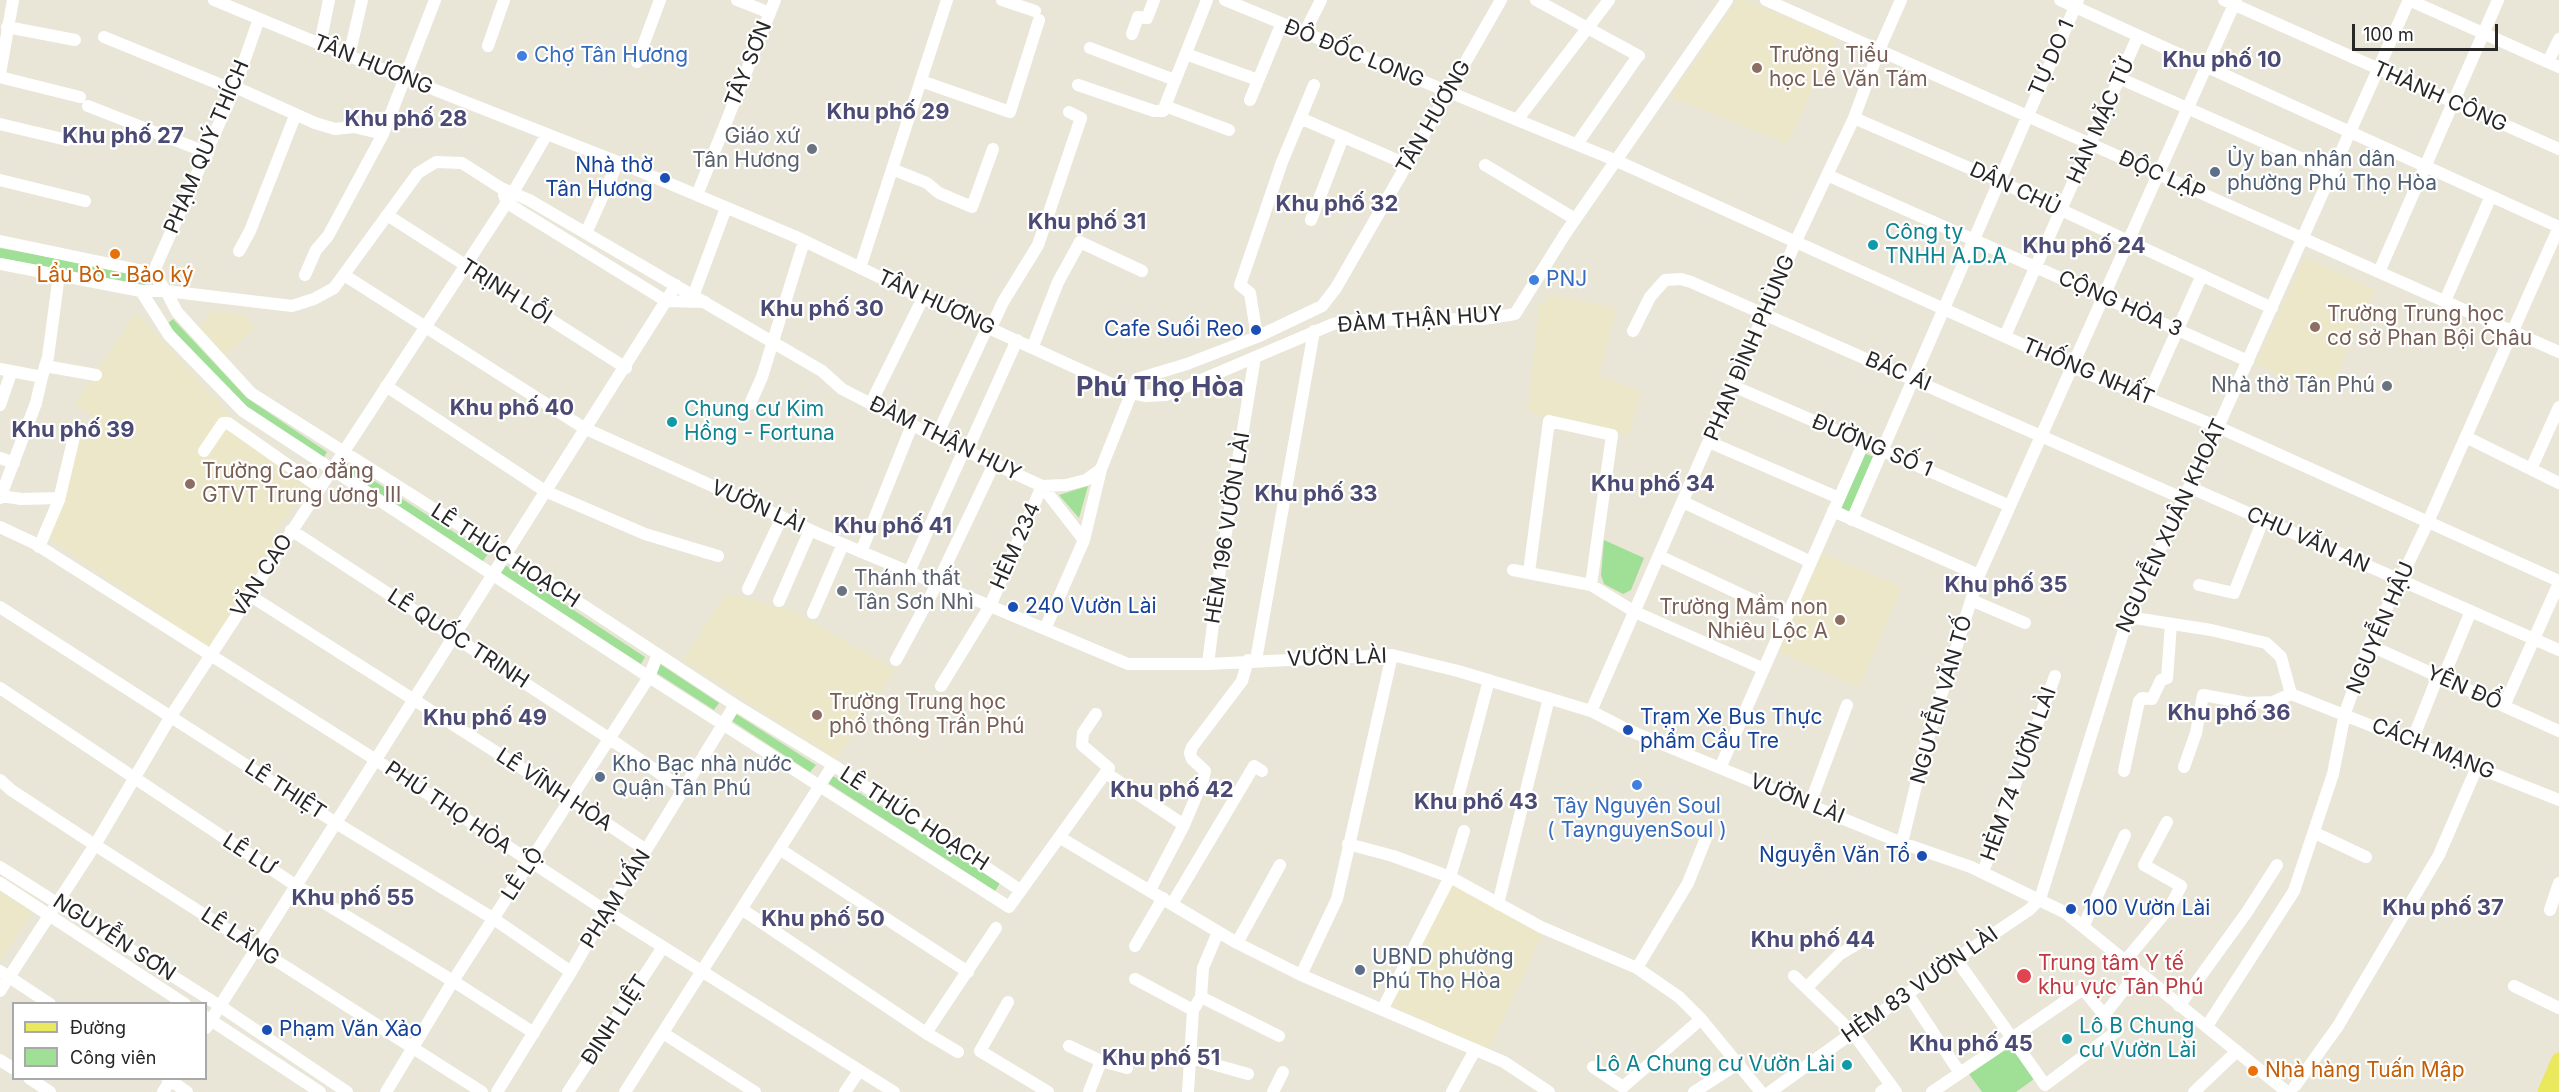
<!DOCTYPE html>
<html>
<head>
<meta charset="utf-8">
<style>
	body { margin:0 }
	#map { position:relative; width:2559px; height:1092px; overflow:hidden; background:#e9e6d8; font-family:Inter,sans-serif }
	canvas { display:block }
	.legend { position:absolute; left:12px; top:1002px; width:195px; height:78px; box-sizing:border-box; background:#fff; border:2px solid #a9a9a9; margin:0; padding:8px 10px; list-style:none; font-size:18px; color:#272727 }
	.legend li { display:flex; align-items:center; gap:12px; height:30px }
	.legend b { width:30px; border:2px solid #a9a9a9 }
	.scale { position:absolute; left:2352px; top:24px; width:146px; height:27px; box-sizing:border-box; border:3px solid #272727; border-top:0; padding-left:8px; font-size:18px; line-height:21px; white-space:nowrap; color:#272727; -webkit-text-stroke:4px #fff; paint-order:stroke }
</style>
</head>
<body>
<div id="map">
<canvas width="2559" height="1092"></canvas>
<ul class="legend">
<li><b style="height:8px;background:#eae85c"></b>Đường</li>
<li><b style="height:16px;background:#9fdf96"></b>Công viên</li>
</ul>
<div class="scale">100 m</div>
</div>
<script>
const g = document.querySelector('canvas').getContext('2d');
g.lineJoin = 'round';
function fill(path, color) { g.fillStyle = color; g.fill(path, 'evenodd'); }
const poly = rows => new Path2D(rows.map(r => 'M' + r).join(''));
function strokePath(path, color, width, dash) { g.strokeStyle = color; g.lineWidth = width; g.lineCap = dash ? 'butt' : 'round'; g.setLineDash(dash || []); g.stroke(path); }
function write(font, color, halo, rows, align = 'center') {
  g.font = font + ' Inter,sans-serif'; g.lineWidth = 4.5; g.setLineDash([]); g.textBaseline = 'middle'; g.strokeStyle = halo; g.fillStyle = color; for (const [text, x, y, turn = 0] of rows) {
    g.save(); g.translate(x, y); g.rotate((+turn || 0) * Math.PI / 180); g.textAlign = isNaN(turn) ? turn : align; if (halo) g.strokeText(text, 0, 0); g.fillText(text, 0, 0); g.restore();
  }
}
fill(poly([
	[1737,0,1745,0,1836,39,1787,144,1671,97],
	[2305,257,2375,290,2326,397,2255,364],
	[1548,294,1617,308,1599,376,1642,392,1628,435,1528,412,1539,302,1547,303],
	[211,310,246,315,255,328,223,358,198,330],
	[136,312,232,417,317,480,303,504,294,506,276,531,276,542,209,648,46,537,74,447,94,419,75,404],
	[1821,553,1902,587,1859,687,1778,652],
	[726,593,796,612,895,670,836,759,683,660],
	[1452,883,1543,934,1488,1051,1390,1004],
	[0,892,33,911,0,962]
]), '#ebe7c8');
fill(poly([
	[0,248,146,275,145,285,0,258],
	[173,319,247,398,327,452,323,459,243,404,167,324],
	[1864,453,1874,457,1850,512,1840,507],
	[343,461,488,554,482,562,339,468],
	[1088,486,1079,518,1059,495],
	[1604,540,1644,558,1631,590,1623,594,1604,584,1601,575],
	[505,565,645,657,641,664,500,573],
	[660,664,719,703,714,710,655,672],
	[733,712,816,765,810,772,729,719],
	[833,776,1000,883,995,891,828,783],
	[2010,1045,2034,1079,2016,1092,1982,1092,1969,1074]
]), '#9fdf96');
strokePath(poly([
	[214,0,349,56,623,164,794,236,923,298,1131,393,1145,396,1166,395,1333,324,1356,320,1483,319,1515,314,1565,234,1727,0],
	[737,0,770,13],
	[1002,0,1035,11],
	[1225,0,1617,161,2072,367,2218,427,2559,581],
	[1536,0,1639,56],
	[1766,0,2559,352],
	[2060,0,2559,227],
	[2224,0,2559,149],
	[2409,0,2559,67],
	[7,27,75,40],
	[1132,34,1138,17,1147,18,1154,0],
	[1304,34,1321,0],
	[104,37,234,90],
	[320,44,329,0],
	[488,46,504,0],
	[1090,48,1175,80],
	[1186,54,1258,80],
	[349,56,362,0],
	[637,62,660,0],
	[2548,62,2559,39],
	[0,74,13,0],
	[0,77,80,97],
	[2119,78,2332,172],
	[921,81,1010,112,1039,20],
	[1078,85,1154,111,1163,111,1207,0],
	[235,87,315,123,335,129,354,127,383,134],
	[1250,100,1281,25],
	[88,106,208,153],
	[1165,106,1229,130],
	[1300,118,1406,164],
	[1854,118,1999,181,2272,308],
	[1517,120,1609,0],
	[0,124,67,140],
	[1577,144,1636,59],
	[1485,165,1575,219],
	[892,169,927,183,939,193,972,207,993,149],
	[1827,175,2248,361],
	[0,180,85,201],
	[504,195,507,202,512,206,666,301,705,302],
	[697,195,775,0],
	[387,215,626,368],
	[1311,220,1343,137],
	[586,233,618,162],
	[0,241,153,273,166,291,177,312,251,393,505,554,735,705,833,765,1020,890],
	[239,251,250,231,295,116],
	[0,264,141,291,169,335,243,411,649,677,1009,907,1109,768,1082,745,1083,733,1096,714],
	[860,268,947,0],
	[2379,272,2498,0],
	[153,273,234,90,259,19],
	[305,275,316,250,328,236,383,134,435,0],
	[344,275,584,428,819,534,1128,664,1208,664,1392,655,1458,671,1591,711,1628,730,1720,768,1902,843,1971,867,2066,913,2287,1092],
	[141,291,166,291,292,306,314,299,334,288,418,173,436,162,462,163,501,188,529,200,822,371,842,389,936,437,1042,486,1066,485,1086,480,1101,469,1137,379,1187,364,1257,337,1322,306,1336,288,1501,0],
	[2445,301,2491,196],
	[691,302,726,208],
	[991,328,1003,302,1038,245,1081,118,1069,112],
	[1633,331,1650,297,1665,280,1681,279,1691,282,2184,499],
	[2005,336,2138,36],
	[1257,337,1250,293,1240,285,1282,162,1314,85],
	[1033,346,1058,282,1080,242,1142,271],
	[45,366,96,375],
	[0,369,42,377,48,357,59,275],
	[386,386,545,491,645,534,718,556],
	[1733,386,2010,506],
	[2147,398,2202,275],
	[871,403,923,298],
	[750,404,762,377,804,241],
	[0,405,11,373],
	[936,437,988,326],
	[2466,437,2559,483],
	[1709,442,1839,498],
	[204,451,223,423,228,423,319,487],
	[967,451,1017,340],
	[0,458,14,463],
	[2531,469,2559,407],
	[2189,487,2559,650],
	[1,496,21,499,59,498],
	[0,498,36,403,42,377],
	[1683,502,1811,562],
	[1833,511,1979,575],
	[1852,520,2078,0],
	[0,527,34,543,376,760,606,911,894,1092],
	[291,530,610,739,684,790],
	[39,547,59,500,74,437],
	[861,552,912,425],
	[1659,556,1787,616],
	[1513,570,1591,585,1635,612,1764,669],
	[909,572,964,450],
	[1529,572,1549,421,1612,435,1591,585],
	[2199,585,2234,593,2263,520],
	[748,589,782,517],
	[249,595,570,799,646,850],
	[1971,600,2025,623],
	[779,601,810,530],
	[0,607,336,823,494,919,571,972],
	[813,613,843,544],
	[2128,617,2211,630,2266,643,2281,657,2291,694,2559,800],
	[1045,629,1084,540,1101,469],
	[2369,645,2559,731],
	[896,660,937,584,994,464],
	[1256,660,1314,331],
	[1208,664,1220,569,1255,357],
	[2443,678,2471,611],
	[941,686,990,606,1042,486,1084,540],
	[0,688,295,885,453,981,534,1033],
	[2504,706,2559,583],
	[1591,711,1796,241,1854,118,1879,50,1901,0],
	[2412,741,2438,676],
	[2184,767,2196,733,2203,695,2247,703,2273,702,2291,694],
	[1720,768,1864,442],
	[2124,771,2139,701,2142,698,2152,699,2161,680,2167,678,2171,624],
	[1106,773,1184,825],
	[0,780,11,790,95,845,482,1092],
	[1459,793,1489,680],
	[1810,804,1847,705],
	[2315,833,2366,857],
	[1059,837,1237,943,1301,975,1504,1062,1549,1092],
	[1902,843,1926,744,1979,575,2236,0],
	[1348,844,1393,856,1450,877,1541,927,1637,968,1679,997,1701,1019,1761,1092],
	[781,850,968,972],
	[0,867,220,1006,347,1092],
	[1983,872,2055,676],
	[0,883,185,1004],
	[1150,890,1184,825,1203,780,1205,771,1192,759,1190,753,1192,747,1242,681,1248,660],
	[1172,904,1254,766,1262,771],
	[1498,904,1549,698],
	[743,910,926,1033,958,1052],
	[2550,910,2559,883],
	[2083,927,2125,835],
	[1237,943,1280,865],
	[1135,946,1163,898],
	[2125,961,2170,907,2181,886,2144,865,2167,822],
	[1637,968,1688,883,1708,833],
	[0,971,50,1004],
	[1301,975,1337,899,1392,655],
	[1794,976,1852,1032,1896,1092],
	[1135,979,1193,1010],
	[2514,986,2559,1008],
	[1807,987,1840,954,1857,944],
	[0,991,95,845,171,716,511,196,547,134],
	[1907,993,1960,1073],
	[1201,997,1279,1036],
	[1008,1002,980,1051,1048,1092],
	[2179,1006,2247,912,2277,865],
	[1382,1010,1450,877,1464,831],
	[2104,1015,2138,972],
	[206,1017,320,1092],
	[2207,1026,2294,891,2333,774,2345,713,2369,645,2428,522,2559,227],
	[206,1028,676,285],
	[663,1033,755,1092],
	[926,1033,996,928],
	[1069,1046,1101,1061],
	[1191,1058,1248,1074],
	[0,1060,14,1069],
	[1593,1067,1623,1087,1701,1019],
	[29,1078,50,1092],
	[167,1078,187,1092],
	[2295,1086,2338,1026,2439,855,2477,767],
	[163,1092,172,1078],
	[386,1092,453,981,649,677,658,654],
	[497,1092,571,972,606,911,646,850,735,705],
	[568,1092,663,947],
	[625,1092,833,765],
	[845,1092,859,1071],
	[1089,1092,1101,1061,1127,1068],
	[1188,1092,1193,1010,1201,997,1203,968,1218,932],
	[1273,1092,1283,1072],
	[1452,1092,1475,1050],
	[1694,1092,1739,1063],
	[1770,1092,1956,959,2029,910,2040,899,2128,617,2218,427,2409,0],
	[1881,1092,1891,1085],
	[1932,1092,2012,1038,2083,989,2117,1031,2045,1085,2012,1038,1956,959],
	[2194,1092,2237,1051]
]), '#fff', 12);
strokePath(poly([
	[2545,1092,2559,1060],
	[2556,1092,2559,1086]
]), '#eae85c', 15);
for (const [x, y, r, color] of [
	[522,56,6,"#3f7fe0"],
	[1757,68,6,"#8d6e63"],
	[812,149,6,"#6b7280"],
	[2215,172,6,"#5c6f8a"],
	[665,178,6,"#1a4fb4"],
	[1873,245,6,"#0f9aa8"],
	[115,254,6,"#e8710a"],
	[1534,280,6,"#3f7fe0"],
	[2315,327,6,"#8d6e63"],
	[1256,330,6,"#1a4fb4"],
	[2387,386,6,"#6b7280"],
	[672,422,6,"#0f9aa8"],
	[190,484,6,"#8d6e63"],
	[842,591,6,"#6b7280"],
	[1013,607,6,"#1a4fb4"],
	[1840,620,6,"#8d6e63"],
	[817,715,6,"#8d6e63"],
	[1628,730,6,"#1a4fb4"],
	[600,777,6,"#5c6f8a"],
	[1637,785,6,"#3f7fe0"],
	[1922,856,6,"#1a4fb4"],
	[2071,909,6,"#1a4fb4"],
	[1360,970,6,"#5c6f8a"],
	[2024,976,8,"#e0444e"],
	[267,1030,6,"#1a4fb4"],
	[2067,1039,6,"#0f9aa8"],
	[1847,1065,6,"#0f9aa8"],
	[2253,1071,6,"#e8710a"]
]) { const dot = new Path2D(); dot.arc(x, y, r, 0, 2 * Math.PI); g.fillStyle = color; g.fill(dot); strokePath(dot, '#fff', 2); }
write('21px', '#272727', '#fff', [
	["ĐÔ ĐỐC LONG",1354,54,22],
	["TỰ DO 1",2052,58,-66],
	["TÂY SƠN",749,64,-68],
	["TÂN HƯƠNG",373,65,22],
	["THÀNH CÔNG",2440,97,24],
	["TÂN HƯƠNG",1434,117,-60],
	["HÀN MẶC TỬ",2101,121,-66],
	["PHẠM QUÝ THÍCH",207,147,-67],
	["ĐỘC LẬP",2162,176,24],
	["DÂN CHỦ",2015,189,25],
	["TRỊNH LỖI",506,292,32],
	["TÂN HƯƠNG",936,303,25],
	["CỘNG HÒA 3",2120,304,24],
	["ĐÀM THẬN HUY",1420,320,-4],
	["PHAN ĐÌNH PHÙNG",1750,348,-67],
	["BÁC ÁI",1898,372,23],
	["THỐNG NHẤT",2088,372,23],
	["ĐÀM THẬN HUY",945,439,26],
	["ĐƯỜNG SỐ 1",1872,446,23],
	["VƯỜN LÀI",758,507,24],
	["NGUYỄN XUÂN KHOÁT",2172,526,-65],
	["HẺM 196 VƯỜN LÀI",1228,528,-81],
	["CHU VĂN AN",2308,540,24],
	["HÈM 234",1016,546,-66],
	["LÊ THÚC HOẠCH",505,556,33],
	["VĂN CAO",262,576,-57],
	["NGUYỄN HẬU",2381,628,-67],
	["LÊ QUỐC TRINH",458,639,33],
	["VƯỜN LÀI",1337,658,-2],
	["YÊN ĐỔ",2464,688,24],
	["NGUYỄN VĂN TỐ",1942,700,-74],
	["CÁCH MẠNG",2433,749,22],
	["HẺM 74 VƯỜN LÀI",2019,774,-70],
	["LÊ THIỆT",285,790,33],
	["LÊ VĨNH HÒA",554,790,33],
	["VƯỜN LÀI",1797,799,22],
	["PHÚ THỌ HÒA",448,808,34],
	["LÊ THÚC HOẠCH",914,819,33],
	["LÊ LƯ",249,855,33],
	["LÊ LỘ",523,874,-57],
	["PHẠM VẤN",616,899,-58],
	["LÊ LĂNG",240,937,33],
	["NGUYỄN SƠN",114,938,33],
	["HẺM 83 VƯỜN LÀI",1920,985,-35],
	["ĐINH LIỆT",615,1020,-57]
]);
write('21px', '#366cbe', '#fff', [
	["Chợ Tân Hương",534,56],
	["PNJ",1546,280],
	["Tây Nguyên Soul",1637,807,"center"],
	["( TaynguyenSoul )",1637,831,"center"]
], 'left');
write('21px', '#785e54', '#fff', [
	["Trường Tiểu",1769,56],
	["học Lê Văn Tám",1769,80],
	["Trường Trung học",2327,315],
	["cơ sở Phan Bội Châu",2327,339],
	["Trường Cao đẳng",202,472],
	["GTVT Trung ương III",202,496],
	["Trường Mầm non",1828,608,"right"],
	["Nhiêu Lộc A",1828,632,"right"],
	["Trường Trung học",829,703],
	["phổ thông Trần Phú",829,727]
], 'left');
write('21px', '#5b616d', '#fff', [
	["Giáo xứ",800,137],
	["Tân Hương",800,161],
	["Nhà thờ Tân Phú",2375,386],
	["Thánh thất",854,579,"left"],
	["Tân Sơn Nhì",854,603,"left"]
], 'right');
write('21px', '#4e5e75', '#fff', [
	["Ủy ban nhân dân",2227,160],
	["phường Phú Thọ Hòa",2227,184],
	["Kho Bạc nhà nước",612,765],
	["Quận Tân Phú",612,789],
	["UBND phường",1372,958],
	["Phú Thọ Hòa",1372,982]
], 'left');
write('21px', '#164399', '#fff', [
	["Nhà thờ",653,166,"right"],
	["Tân Hương",653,190,"right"],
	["Cafe Suối Reo",1244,330,"right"],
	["240 Vườn Lài",1025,607],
	["Trạm Xe Bus Thực",1640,718],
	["phẩm Cầu Tre",1640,742],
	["Nguyễn Văn Tổ",1910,856,"right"],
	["100 Vườn Lài",2083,909],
	["Phạm Văn Xảo",279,1030]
], 'left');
write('21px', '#0d838f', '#fff', [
	["Công ty",1885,233],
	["TNHH A.D.A",1885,257],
	["Chung cư Kim",684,410],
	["Hồng - Fortuna",684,434],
	["Lô B Chung",2079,1027],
	["cư Vườn Lài",2079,1051],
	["Lô A Chung cư Vườn Lài",1835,1065,"right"]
], 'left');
write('21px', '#c56008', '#fff', [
	["Lẩu Bò - Bảo ký",115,276],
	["Nhà hàng Tuấn Mập",2265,1071,"left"]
]);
write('21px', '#be3a42', '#fff', [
	["Trung tâm Y tế",2038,964],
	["khu vực Tân Phú",2038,988]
], 'left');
write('bold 22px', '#4b4a75', '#fff', [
	["Khu phố 10",2222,60],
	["Khu phố 29",888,112],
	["Khu phố 28",406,119],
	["Khu phố 27",123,136],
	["Khu phố 32",1337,204],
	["Khu phố 31",1087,222],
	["Khu phố 24",2084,246],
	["Khu phố 30",822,309],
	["Khu phố 40",512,408],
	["Khu phố 39",73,430],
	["Khu phố 34",1653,484],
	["Khu phố 33",1316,494],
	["Khu phố 41",893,526],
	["Khu phố 35",2006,585],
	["Khu phố 36",2229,713],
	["Khu phố 49",485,718],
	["Khu phố 42",1172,790],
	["Khu phố 43",1476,802],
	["Khu phố 55",353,898],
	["Khu phố 37",2443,908],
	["Khu phố 50",823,919],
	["Khu phố 44",1813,940],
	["Khu phố 45",1971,1044],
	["Khu phố 51",1161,1058]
]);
write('bold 27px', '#4b4a75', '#fff', [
	["Phú Thọ Hòa",1160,388]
]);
</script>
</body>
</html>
